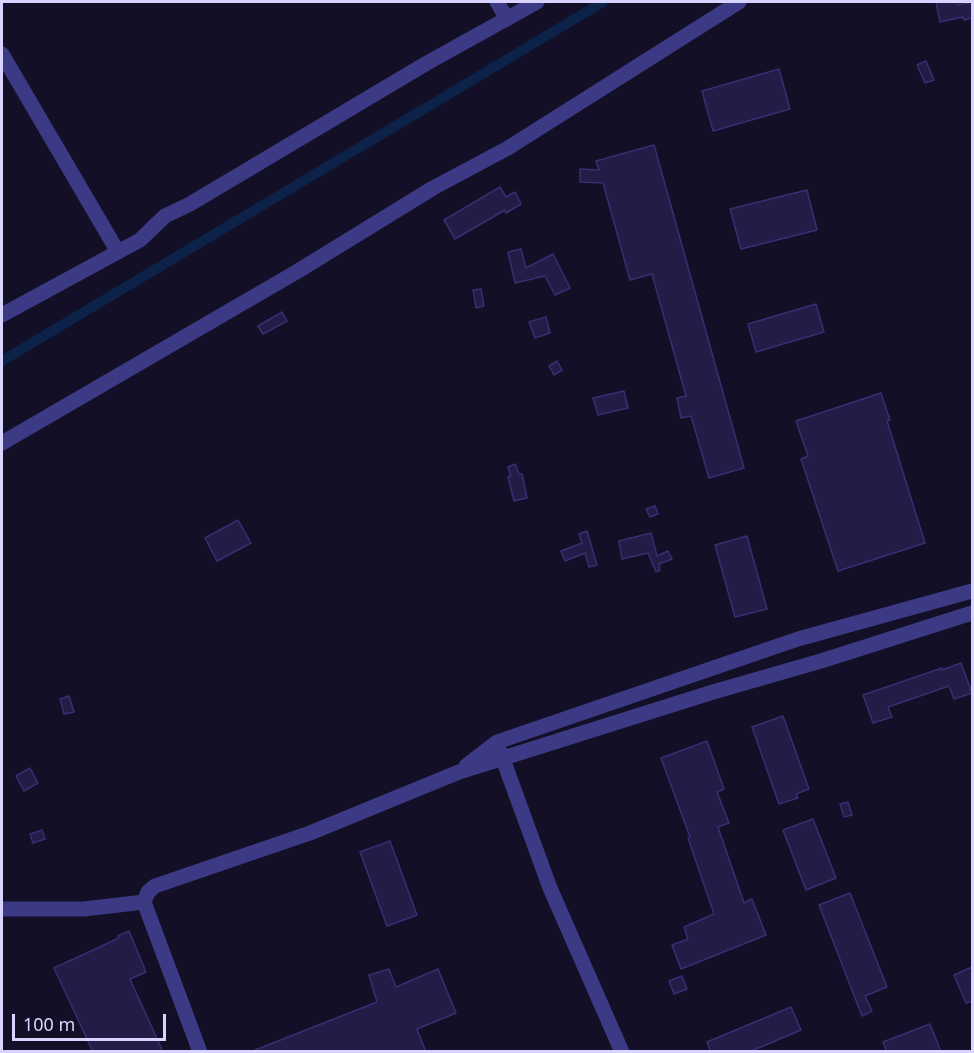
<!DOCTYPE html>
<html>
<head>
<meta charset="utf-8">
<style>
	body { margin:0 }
	#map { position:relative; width:974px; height:1053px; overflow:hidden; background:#130f26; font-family:"Noto Sans",sans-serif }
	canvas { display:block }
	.frame { position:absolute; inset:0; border:3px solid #d9d4ff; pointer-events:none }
	.scale { position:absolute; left:12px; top:1014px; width:154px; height:27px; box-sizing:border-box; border:3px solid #d9d4ff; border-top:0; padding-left:8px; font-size:18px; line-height:21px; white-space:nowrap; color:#d9d4ff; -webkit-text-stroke:4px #130f26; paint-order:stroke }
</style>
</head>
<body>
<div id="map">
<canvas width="974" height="1053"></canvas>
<div class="frame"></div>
<div class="scale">100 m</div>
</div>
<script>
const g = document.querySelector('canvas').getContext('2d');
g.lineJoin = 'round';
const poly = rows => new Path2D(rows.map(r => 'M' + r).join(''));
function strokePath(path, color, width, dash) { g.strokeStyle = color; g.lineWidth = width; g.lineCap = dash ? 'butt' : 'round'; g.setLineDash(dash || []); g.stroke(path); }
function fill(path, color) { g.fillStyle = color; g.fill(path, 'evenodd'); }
strokePath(poly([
	[2,361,603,2]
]), '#0c2248', 10);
const building = poly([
	[936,2,957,2,958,5,972,2,972,18,964,20,963,17,940,22,936,2],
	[926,61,934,80,925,83,917,65,926,61],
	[779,69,790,109,713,131,702,91,779,69],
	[654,145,744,468,709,478,691,416,681,418,677,398,686,396,652,274,630,280,603,183,580,182,580,169,599,170,596,161,654,145],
	[500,187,506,197,515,192,521,204,506,213,505,210,455,239,444,220,500,187],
	[807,190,817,230,741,249,730,209,807,190],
	[521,249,526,268,553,254,570,288,555,295,545,276,515,283,508,252,521,249],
	[481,289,484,306,476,308,473,290,481,289],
	[816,304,824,332,756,352,748,324,816,304],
	[282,312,287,321,263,334,258,326,282,312],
	[546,317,550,333,535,338,529,322,546,317],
	[557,361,562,370,554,375,549,366,557,361],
	[624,391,628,408,598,415,593,398,624,391],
	[881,393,890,420,887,421,925,543,838,571,801,459,808,456,796,421,881,393],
	[515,464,519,474,522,474,527,498,514,501,508,477,511,476,508,467,515,464],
	[655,506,658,514,650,517,646,509,655,506],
	[238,520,251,543,217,561,205,538,238,520],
	[587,531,597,565,589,567,585,553,565,561,561,551,582,543,579,534,587,531],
	[651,533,657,556,668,551,672,559,659,564,660,570,656,572,648,553,622,559,619,541,651,533],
	[747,536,767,609,735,617,715,545,747,536],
	[961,663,972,693,954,699,949,686,888,707,892,717,873,723,863,695,942,668,942,670,961,663],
	[69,696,74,712,64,714,60,699,69,696],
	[783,716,809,789,796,794,798,798,779,804,752,727,783,716],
	[707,741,724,789,717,792,729,823,718,827,744,903,752,899,766,935,681,969,672,945,688,939,684,927,714,914,688,838,690,837,661,758,707,741],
	[30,768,38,783,24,791,16,776,30,768],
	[848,802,852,815,844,817,840,804,848,802],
	[813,819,836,878,806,890,783,830,813,819],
	[42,830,45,839,33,843,30,834,42,830],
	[390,841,417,915,387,926,360,852,390,841],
	[850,893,887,987,865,996,872,1011,862,1016,819,905,850,893],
	[129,931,146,972,130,979,163,1052,93,1052,54,968,119,938,118,936,129,931],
	[972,967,972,1001,966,1003,954,975,972,967],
	[389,969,396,987,438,969,456,1013,417,1029,426,1052,250,1052,377,1002,369,975,389,969],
	[682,976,687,989,674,994,669,981,682,976],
	[791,1007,801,1030,749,1052,711,1052,707,1042,791,1007],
	[930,1024,941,1052,887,1052,883,1042,930,1024]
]);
fill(building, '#241b47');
strokePath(building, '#3b2d73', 1.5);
strokePath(poly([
	[497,2,507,19],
	[2,54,118,252],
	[2,315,140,240,165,216,190,204,427,63,537,2],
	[2,443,298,271,433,188,508,148,739,2],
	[500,751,550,888,622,1052],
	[466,766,497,742,798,639,972,591],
	[2,909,84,909,144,902],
	[200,1052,144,902,148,892,155,886,310,833,459,772,713,692,821,661,972,613]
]), '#3d3a85', 15);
</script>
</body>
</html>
